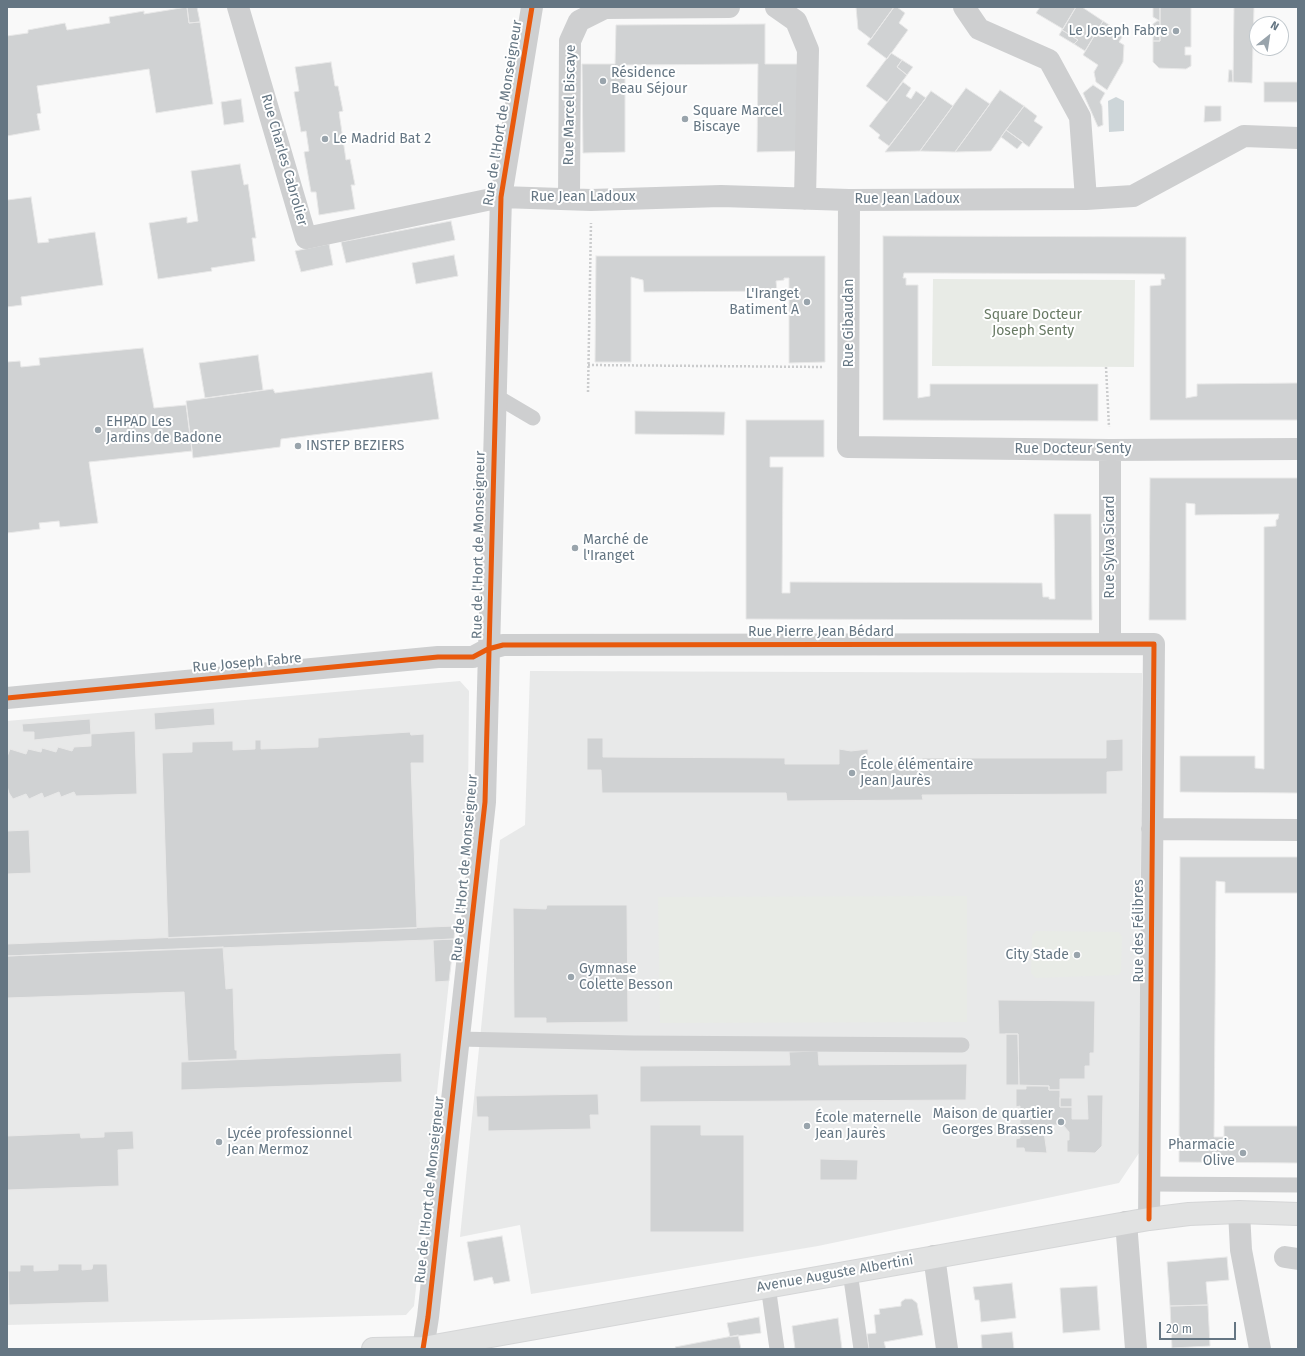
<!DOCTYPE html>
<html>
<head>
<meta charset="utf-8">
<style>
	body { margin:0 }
	#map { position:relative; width:1305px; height:1356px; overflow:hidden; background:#f9f9f9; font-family:"Fira Sans",sans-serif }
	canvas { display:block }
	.frame { position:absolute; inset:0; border:8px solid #657683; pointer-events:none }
	.north { position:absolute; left:1249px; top:16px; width:40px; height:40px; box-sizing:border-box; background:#fff; border:1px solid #c1c8cd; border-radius:50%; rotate:30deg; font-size:11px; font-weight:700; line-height:16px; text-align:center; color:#657683 }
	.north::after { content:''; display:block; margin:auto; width:14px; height:18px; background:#99a4ac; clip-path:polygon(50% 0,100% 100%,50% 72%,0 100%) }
	.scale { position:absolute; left:1159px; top:1322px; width:77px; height:18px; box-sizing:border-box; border:2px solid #657683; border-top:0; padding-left:5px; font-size:12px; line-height:14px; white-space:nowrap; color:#657683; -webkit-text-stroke:3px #fff; paint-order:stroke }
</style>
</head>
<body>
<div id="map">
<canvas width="1305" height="1356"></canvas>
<div class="frame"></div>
<div class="north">N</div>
<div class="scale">20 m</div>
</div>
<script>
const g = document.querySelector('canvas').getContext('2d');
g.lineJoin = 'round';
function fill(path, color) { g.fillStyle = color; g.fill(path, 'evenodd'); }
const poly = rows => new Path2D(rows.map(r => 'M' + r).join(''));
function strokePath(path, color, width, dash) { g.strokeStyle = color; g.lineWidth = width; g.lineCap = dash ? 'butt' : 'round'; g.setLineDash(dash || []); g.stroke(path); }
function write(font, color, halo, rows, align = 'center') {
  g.font = font + ' "Fira Sans",sans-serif'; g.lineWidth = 4; g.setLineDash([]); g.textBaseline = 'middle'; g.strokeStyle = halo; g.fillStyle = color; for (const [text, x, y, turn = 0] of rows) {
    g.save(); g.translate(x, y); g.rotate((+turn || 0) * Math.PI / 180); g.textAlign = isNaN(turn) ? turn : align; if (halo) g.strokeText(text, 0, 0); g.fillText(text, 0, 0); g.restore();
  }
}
fill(poly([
	[530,671,1142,673,1139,1153,1119,1183,818,1246,531,1294,520,1225,460,1237,500,840,525,825],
	[460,681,469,691,468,805,414,1306,406,1315,7,1325,7,721]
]), '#e8e9e9');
fill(poly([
	[933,279,1135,280,1134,367,932,366],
	[967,896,967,1022,660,1023,658,897],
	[1036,931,1119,932,1122,937,1121,972,1118,975,1036,978,1031,973,1032,936]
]), '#e8ebe6');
fill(poly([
	[1116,97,1124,101,1124,131,1109,132,1108,101]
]), '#ced6d9');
const building = poly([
	[187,7,189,23,200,22,213,104,156,113,149,69,37,86,41,113,37,114,40,130,7,136,7,36,28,33,28,30,65,23,67,30,110,23,109,17,144,11,144,14,187,7],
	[187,7,197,7,200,22,189,23,187,7],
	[856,7,894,7,871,39,858,29,856,7],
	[894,7,897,7,905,13,899,23,908,30,887,59,867,44,894,7],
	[1040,7,1076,7,1063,29,1036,13,1040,7],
	[1076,7,1082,7,1103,21,1085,51,1074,44,1078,40,1062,30,1076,7],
	[1153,7,1160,7,1160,21,1153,17,1153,7],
	[1160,7,1191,7,1191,47,1185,47,1185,55,1191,55,1191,66,1186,69,1159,68,1153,62,1153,41,1160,41,1160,7],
	[1234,7,1254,7,1252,83,1233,82,1234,7],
	[1103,21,1124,34,1119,42,1124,45,1123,62,1107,90,1096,82,1094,72,1098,65,1083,55,1103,21],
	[1157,21,1160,21,1160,41,1153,41,1153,24,1157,21],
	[765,24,765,64,798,64,798,151,757,152,758,64,625,65,625,152,583,153,582,64,615,64,616,25,765,24],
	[1062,30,1078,40,1074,44,1059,35,1062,30],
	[891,53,902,60,897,67,907,75,887,102,866,86,891,53],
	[902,60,913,67,907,75,897,67,902,60],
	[331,62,335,86,338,86,343,111,339,112,346,160,350,159,355,185,351,185,355,209,319,215,316,192,311,192,304,152,309,151,306,131,301,132,294,92,299,91,295,67,331,62],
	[1229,70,1232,70,1233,82,1228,82,1229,70],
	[903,82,911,88,906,96,911,99,916,91,926,98,889,146,878,138,880,135,869,126,903,82],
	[1264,82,1298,82,1298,102,1264,102,1264,82],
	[1093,85,1105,93,1100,102,1102,106,1103,125,1098,127,1083,93,1093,85],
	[966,88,990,104,955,152,920,151,966,88],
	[1000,90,1024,106,1006,130,991,151,955,152,1000,90],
	[931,91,953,106,920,151,885,152,931,91],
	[241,99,244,122,224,125,221,102,241,99],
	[1024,106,1037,116,1034,121,1043,127,1029,147,1006,130,1024,106],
	[1205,106,1221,106,1221,121,1204,122,1205,106],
	[1006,130,1023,142,1017,149,1001,137,1006,130],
	[240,164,244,185,248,184,256,238,252,238,255,261,211,268,212,271,158,279,149,223,187,217,187,223,198,221,191,171,240,164],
	[31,197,38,243,49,242,48,239,95,232,103,285,21,297,22,305,7,307,7,200,31,197],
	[451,221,455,240,346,263,341,242,451,221],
	[883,236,1186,237,1186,398,1197,396,1197,384,1298,383,1298,420,1150,420,1150,286,1161,285,1161,279,1165,279,1164,274,932,273,904,273,903,278,906,278,906,285,918,285,918,398,930,396,930,384,1098,384,1098,421,883,420,883,236],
	[329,244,333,265,301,272,295,251,329,244],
	[454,255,458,276,416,284,412,263,454,255],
	[596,256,825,256,825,362,789,363,789,278,784,278,784,280,776,281,777,291,644,292,643,280,631,277,631,362,595,362,596,256],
	[143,348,154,408,186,405,192,451,89,462,98,523,60,527,59,521,39,523,40,529,7,533,7,362,20,361,21,367,40,365,39,358,143,348],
	[258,355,263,390,205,398,199,363,258,355],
	[432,372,439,419,281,439,280,447,193,458,186,401,273,389,275,393,432,372],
	[635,411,725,412,724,435,635,434,635,411],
	[746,420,824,420,824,457,770,457,770,467,783,467,782,593,790,593,790,582,1042,583,1043,597,1049,597,1049,599,1055,599,1054,514,1091,514,1092,620,746,619,746,420],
	[1150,478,1298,478,1298,793,1180,792,1180,756,1255,756,1255,768,1264,769,1264,527,1276,526,1276,520,1278,519,1279,514,1195,515,1195,504,1186,503,1186,620,1149,620,1150,478],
	[214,708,215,725,155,730,154,713,214,708],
	[90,719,91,734,34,740,34,732,23,732,22,724,90,719],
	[135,731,137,794,76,796,74,792,61,797,59,792,44,798,42,793,29,799,26,794,13,799,9,793,7,786,7,757,10,749,26,754,28,749,41,752,42,748,56,752,58,747,72,751,74,747,91,746,91,734,135,731],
	[410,732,411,735,424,734,424,763,411,763,417,928,168,938,162,753,192,752,192,742,233,741,233,750,255,749,255,740,261,740,261,749,318,747,318,738,410,732],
	[587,738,603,738,603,757,785,758,785,764,839,764,839,749,851,751,868,749,868,764,922,765,922,758,1106,758,1106,740,1123,739,1123,771,1107,772,1107,794,922,795,923,800,787,801,786,793,602,793,601,770,587,770,587,738],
	[29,830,31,873,7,874,7,831,29,830],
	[1180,857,1298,857,1298,893,1225,893,1225,882,1216,881,1214,1137,1224,1137,1224,1126,1298,1126,1298,1163,1179,1162,1180,857],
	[547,905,627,905,628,1022,546,1023,546,1018,514,1018,513,908,546,909,547,905],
	[455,926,454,939,7,956,7,944,455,926],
	[454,939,449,981,435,982,433,940,454,939],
	[223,947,226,989,233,988,235,1050,237,1050,237,1059,188,1061,184,992,7,998,7,956,223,947],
	[998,1000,1095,1001,1094,1053,1090,1053,1090,1066,1085,1066,1085,1079,1060,1079,1060,1090,1049,1090,1049,1086,1019,1085,1018,1034,999,1034,998,1000],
	[1006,1034,1018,1034,1019,1085,1006,1085,1006,1034],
	[818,1051,819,1065,967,1064,966,1100,640,1102,640,1066,790,1065,789,1052,818,1051],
	[401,1053,402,1082,181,1090,181,1062,401,1053],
	[1026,1086,1049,1086,1049,1090,1060,1090,1060,1107,1072,1107,1072,1119,1088,1119,1087,1095,1103,1095,1102,1146,1095,1153,1067,1152,1067,1140,1069,1140,1069,1132,1063,1125,1051,1125,1044,1132,1047,1153,1025,1152,1024,1148,1016,1148,1016,1139,1020,1138,1020,1106,1016,1107,1016,1089,1026,1089,1026,1086],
	[598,1094,599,1115,590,1115,591,1129,488,1131,488,1117,477,1117,476,1096,598,1094],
	[1060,1098,1072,1098,1072,1107,1060,1107,1060,1098],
	[650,1125,701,1125,701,1135,744,1135,744,1232,650,1232,650,1125],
	[133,1131,134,1149,118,1150,119,1186,7,1190,7,1136,80,1133,81,1138,104,1137,104,1132,133,1131],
	[820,1159,858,1160,857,1180,820,1180,820,1159],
	[502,1236,510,1281,494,1284,492,1277,474,1281,467,1242,502,1236],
	[1227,1257,1229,1280,1206,1282,1208,1305,1170,1306,1167,1262,1227,1257],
	[58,1264,82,1264,82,1270,92,1269,93,1264,107,1264,109,1302,9,1305,8,1271,20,1271,20,1265,34,1265,34,1271,58,1270,58,1264],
	[1012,1283,1016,1318,981,1322,979,1300,975,1300,973,1287,1012,1283],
	[1097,1286,1100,1330,1063,1333,1060,1288,1097,1286],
	[905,1299,912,1299,917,1303,923,1335,884,1342,886,1349,869,1349,867,1334,876,1333,874,1315,880,1314,879,1309,901,1306,901,1302,905,1299],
	[1208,1305,1210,1346,1172,1348,1170,1306,1208,1305],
	[759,1317,761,1333,730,1337,727,1323,759,1317],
	[838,1318,842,1349,795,1349,792,1326,838,1318],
	[1012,1332,1014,1349,976,1349,982,1348,981,1335,1012,1332],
	[738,1335,741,1349,676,1349,675,1347,738,1335]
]);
fill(building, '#d0d2d3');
strokePath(building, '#e8e8e8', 1);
const secondary = poly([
	[373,1349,423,1348,1149,1219,1189,1214,1239,1212,1298,1214]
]);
strokePath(secondary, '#d5d6d7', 24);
strokePath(poly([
	[588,365,824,367],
	[1106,367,1109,427],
	[588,392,591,223]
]), '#cbcccd', 2.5, [2, 2]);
strokePath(poly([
	[494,395,533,418],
	[459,1039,633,1043,962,1045],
	[1151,1184,1298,1185],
	[850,1272,861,1349],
	[768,1286,777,1349]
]), '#cecfd0', 15);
strokePath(poly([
	[238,7,306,238,501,197,591,200,721,196,849,200,1086,199,1133,196,1244,136,1298,138],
	[776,7,796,21,808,50,805,199],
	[964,7,979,29,1049,60,1080,117,1086,199],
	[569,198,570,41,579,21,605,8,729,7],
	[849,200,848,447,1110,450,1298,449],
	[1110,450,1110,644],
	[7,698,438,657,473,657,488,649,503,645,1154,644,1149,1219],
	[1152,829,1298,830],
	[1239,1212,1241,1250,1260,1349],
	[1126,1222,1136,1349],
	[934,1256,947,1349],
	[1285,1257,1298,1259],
	[423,1349,428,1317,485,802,501,197,532,7]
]), '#cecfd0', 22);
strokePath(secondary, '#e1e2e2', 22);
strokePath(poly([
	[7,698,438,657,473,657,488,649,503,645,1154,644,1149,1219],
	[423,1349,428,1317,485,802,501,197,532,7]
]), '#e8590c', 5);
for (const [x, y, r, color] of [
	[1176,31,4,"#99a4ac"],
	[603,81,4,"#99a4ac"],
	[685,119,4,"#99a4ac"],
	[325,139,4,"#99a4ac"],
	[807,302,4,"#99a4ac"],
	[98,430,4,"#99a4ac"],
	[298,446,4,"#99a4ac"],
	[575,548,4,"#99a4ac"],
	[852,773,4,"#99a4ac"],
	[1077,955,4,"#99a4ac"],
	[571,977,4,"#99a4ac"],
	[1061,1122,4,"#99a4ac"],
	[807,1126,4,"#99a4ac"],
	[219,1142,4,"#99a4ac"],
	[1243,1153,4,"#99a4ac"]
]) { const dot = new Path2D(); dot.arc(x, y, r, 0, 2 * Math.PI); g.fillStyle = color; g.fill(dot); strokePath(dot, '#fff', 1.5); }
write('14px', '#657683', '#fff', [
	["Le Joseph Fabre",1168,31,"right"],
	["Résidence",611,73],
	["Beau Séjour",611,89],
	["Square Marcel",693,111],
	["Biscaye",693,127],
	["Le Madrid Bat 2",333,139],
	["L'Iranget",799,294,"right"],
	["Batiment A",799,310,"right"],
	["EHPAD Les",106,422],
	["Jardins de Badone",106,438],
	["INSTEP BEZIERS",306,446],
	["Marché de",583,540],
	["l'Iranget",583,556],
	["École élémentaire",860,765],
	["Jean Jaurès",860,781],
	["City Stade",1069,955,"right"],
	["Gymnase",579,969],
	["Colette Besson",579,985],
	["Maison de quartier",1053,1114,"right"],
	["Georges Brassens",1053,1130,"right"],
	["École maternelle",815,1118],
	["Jean Jaurès",815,1134],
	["Lycée professionnel",227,1134],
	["Jean Mermoz",227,1150],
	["Pharmacie",1235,1145,"right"],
	["Olive",1235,1161,"right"]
], 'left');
write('14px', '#657683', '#fff', [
	["Rue Marcel Biscaye",570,105,-89],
	["Rue de l'Hort de Monseigneur",503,113,-81],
	["Rue Charles Cabrolier",284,160,74],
	["Rue Jean Ladoux",583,197],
	["Rue Jean Ladoux",907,199],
	["Rue Gibaudan",849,323,-90],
	["Rue Docteur Senty",1073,449],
	["Rue de l'Hort de Monseigneur",479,545,-89],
	["Rue Sylva Sicard",1110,547,-90],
	["Rue Pierre Jean Bédard",821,632],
	["Rue Joseph Fabre",247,663,-5],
	["Rue de l'Hort de Monseigneur",465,868,-85],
	["Rue des Félibres",1139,931,-90],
	["Rue de l'Hort de Monseigneur",430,1190,-84],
	["Avenue Auguste Albertini",835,1274,-10]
]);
write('14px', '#687a64', '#fff', [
	["Square Docteur",1033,315],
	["Joseph Senty",1033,331]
]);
</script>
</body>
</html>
